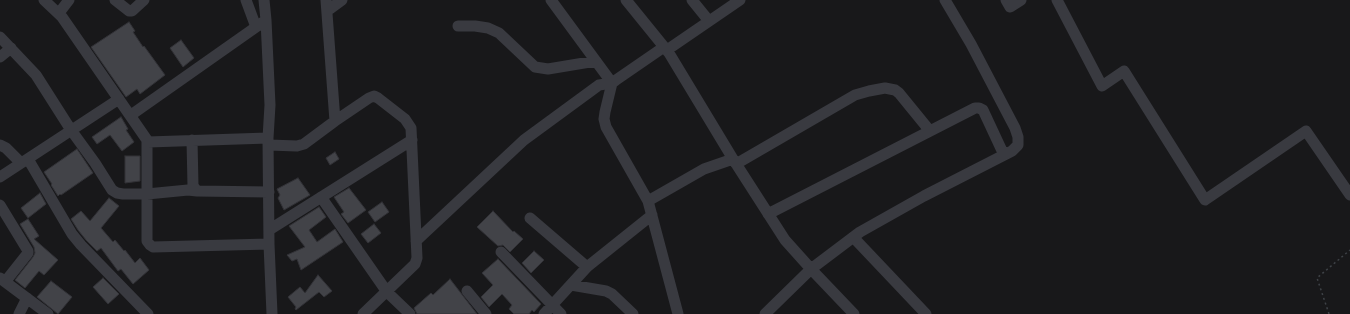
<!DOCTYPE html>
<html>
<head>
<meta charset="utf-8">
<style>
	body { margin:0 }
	canvas { display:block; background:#18181a }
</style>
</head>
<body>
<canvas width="1350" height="314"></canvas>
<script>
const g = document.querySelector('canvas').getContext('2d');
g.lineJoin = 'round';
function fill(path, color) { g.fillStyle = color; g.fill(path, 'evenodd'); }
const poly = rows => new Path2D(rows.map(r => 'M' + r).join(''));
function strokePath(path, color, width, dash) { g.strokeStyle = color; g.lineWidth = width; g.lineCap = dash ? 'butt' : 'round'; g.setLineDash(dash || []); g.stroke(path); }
const building = poly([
	[129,22,135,31,133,32,143,47,144,46,165,75,140,94,137,89,126,97,91,47,129,22],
	[181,40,194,58,183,67,170,48,181,40],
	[121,117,128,129,126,130,134,142,122,151,110,135,97,144,92,137,121,117],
	[77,149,93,173,61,195,60,194,58,196,51,185,52,184,44,172,77,149],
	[335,152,339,159,330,165,326,158,335,152],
	[125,156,140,156,140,181,125,183,125,156],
	[298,178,310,195,284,210,278,198,280,195,277,189,298,178],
	[349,188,366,210,348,223,341,214,344,212,334,197,349,188],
	[40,193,46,204,28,218,21,208,40,193],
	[109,198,119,206,101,228,113,242,115,240,124,251,125,250,135,263,140,258,149,270,133,284,121,269,118,271,101,248,97,251,86,240,78,230,71,219,81,211,90,221,109,198],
	[382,202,389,212,375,222,368,212,382,202],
	[319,207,326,217,309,230,317,242,335,229,343,242,301,270,297,259,292,261,287,255,305,247,289,226,319,207],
	[493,211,513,232,514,231,523,239,510,252,503,245,498,246,477,227,493,211],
	[28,219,39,236,34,239,58,260,44,275,39,271,25,288,15,280,33,257,35,253,34,247,20,224,28,219],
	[374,224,381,233,368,243,361,234,374,224],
	[534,251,544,260,531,273,522,263,534,251],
	[498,259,541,304,534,312,532,310,529,314,514,314,509,309,512,305,502,294,489,307,481,297,493,285,482,273,498,259],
	[318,275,332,291,324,297,319,292,296,310,295,309,296,307,288,297,300,287,305,293,318,275],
	[103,278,119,294,108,304,93,287,103,278],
	[450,279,477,314,417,314,414,308,431,293,433,295,450,279],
	[51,281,72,297,58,314,37,297,51,281]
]);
fill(building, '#424348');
strokePath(building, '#323237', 1);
strokePath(poly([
	[1329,314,1317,278,1350,250]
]), '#3e4247', 1.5, [2, 3]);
strokePath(poly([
	[44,0,62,17,147,140,147,241,150,245,153,247,269,244],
	[115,0,129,11,132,11,144,0],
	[246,0,256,27],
	[264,0,266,20,270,105,268,138,269,244,272,314],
	[326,0,335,121],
	[551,0,612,83,605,112,604,119,606,127,648,201,678,314],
	[626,0,669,53,733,159,785,240,811,269,854,314],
	[692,0,709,21],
	[1006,0,1010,7,1021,0],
	[1057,0,1102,86,1124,71,1205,200,1306,131,1350,195],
	[327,11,342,0],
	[59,13,69,0],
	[458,26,475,26,488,28,499,33,535,67,548,69,596,61],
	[0,37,36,75,71,130,95,163,112,190,117,193,123,194,147,194,188,190,197,191],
	[667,50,740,0],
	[0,57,11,48],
	[131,115,266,20],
	[192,140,193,186,197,191,269,192],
	[148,142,268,138],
	[0,145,6,148,21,163],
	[269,145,297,146,304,144,335,121,369,98,374,96,378,98,405,119,411,128,417,258,415,264,363,314],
	[28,159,72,234,81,245,148,314],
	[736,164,855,95,869,91,885,88,895,90,899,93,930,131],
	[0,177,119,99],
	[321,197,387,292,410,314],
	[648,201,704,169,733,159],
	[0,205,28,251,28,253,5,282],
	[768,214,975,108,979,108,983,110,1004,155],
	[530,218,587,267],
	[269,230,412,140],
	[853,237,926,314],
	[416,241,524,140,599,85,612,83,616,80,664,47],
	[501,252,561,314],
	[0,278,48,314],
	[571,285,606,291,612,294,633,314],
	[467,291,486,314],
	[19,314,27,298],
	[544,314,587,267,652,215],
	[765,314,811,269,860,232,924,196,1012,151,1018,145,1018,137,1015,128,971,44,945,0]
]), '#393a40', 11);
</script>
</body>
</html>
